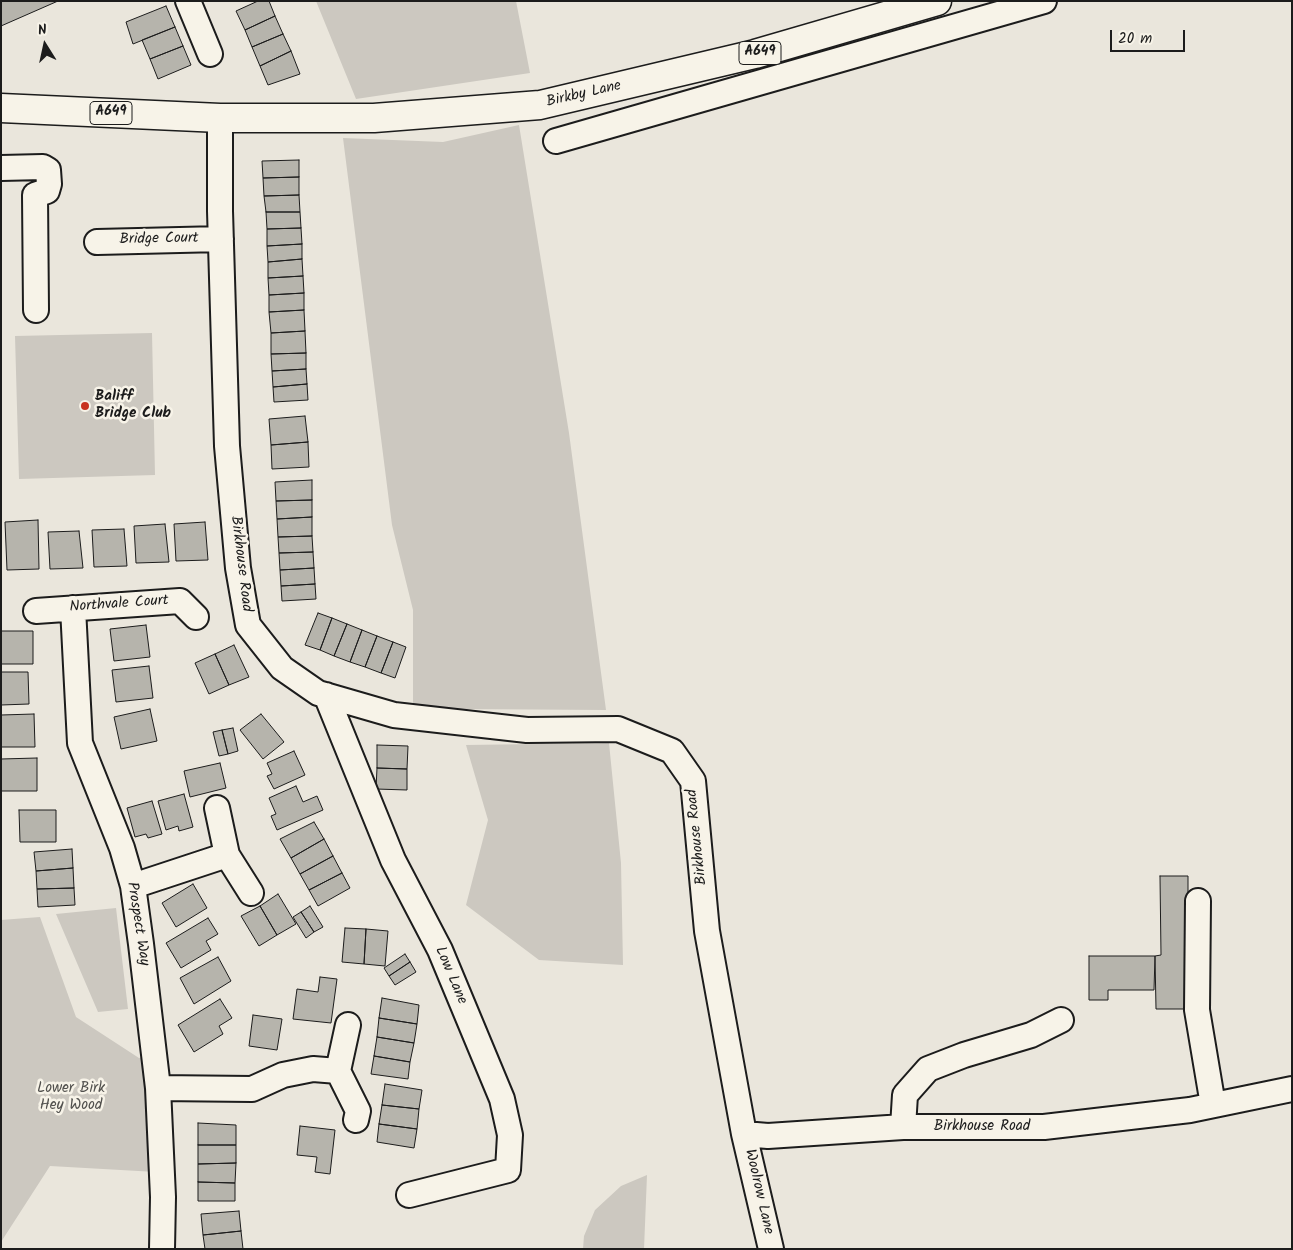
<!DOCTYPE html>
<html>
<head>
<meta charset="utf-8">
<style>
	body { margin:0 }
	#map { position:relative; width:1293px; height:1250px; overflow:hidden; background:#eae6dc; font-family:Kalam,sans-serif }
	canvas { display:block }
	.frame { position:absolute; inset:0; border:2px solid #1c1c1c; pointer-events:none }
	.north { position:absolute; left:20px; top:20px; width:50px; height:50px; -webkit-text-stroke:4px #f7f3e8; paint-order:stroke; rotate:350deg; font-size:14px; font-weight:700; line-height:20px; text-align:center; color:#1c1c1c }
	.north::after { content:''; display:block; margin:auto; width:18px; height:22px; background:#1c1c1c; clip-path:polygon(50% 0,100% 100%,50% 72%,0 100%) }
	.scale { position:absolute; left:1110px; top:30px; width:75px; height:22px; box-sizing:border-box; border:2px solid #1c1c1c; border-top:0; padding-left:6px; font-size:15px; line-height:18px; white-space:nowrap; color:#1c1c1c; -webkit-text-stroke:4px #f7f3e8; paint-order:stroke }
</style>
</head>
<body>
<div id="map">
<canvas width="1293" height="1250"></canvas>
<div class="frame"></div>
<div class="north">N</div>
<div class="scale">20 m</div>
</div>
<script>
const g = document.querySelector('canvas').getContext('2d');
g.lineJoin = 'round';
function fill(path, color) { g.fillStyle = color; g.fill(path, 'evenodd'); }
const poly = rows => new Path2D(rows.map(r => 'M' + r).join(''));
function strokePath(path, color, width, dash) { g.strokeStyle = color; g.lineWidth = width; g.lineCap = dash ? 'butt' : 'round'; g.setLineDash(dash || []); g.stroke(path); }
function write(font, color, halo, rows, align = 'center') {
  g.font = font + ' Kalam,sans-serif'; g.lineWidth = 5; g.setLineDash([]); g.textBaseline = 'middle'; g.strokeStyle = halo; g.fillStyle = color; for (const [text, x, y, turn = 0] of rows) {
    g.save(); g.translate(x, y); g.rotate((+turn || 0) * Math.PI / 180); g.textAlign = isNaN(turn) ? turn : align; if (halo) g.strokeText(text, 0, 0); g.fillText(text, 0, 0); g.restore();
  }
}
fill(poly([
	[316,1,516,1,530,73,356,99],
	[519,125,569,433,606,710,456,709,413,704,413,610,392,525,343,138,443,142],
	[152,333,155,475,19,479,15,336],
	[609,743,621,863,623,965,539,960,466,905,488,820,466,745],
	[116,908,128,1009,98,1012,56,914],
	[40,917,76,1017,139,1058,149,1056,156,1172,50,1166,1,1242,1,920],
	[647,1175,644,1249,583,1249,584,1236,595,1210,621,1186]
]), '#ccc8c0');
const building = poly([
	[1,1,58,1,1,26,1,1],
	[258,1,269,1,275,16,245,30,236,11,258,1],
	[166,6,175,27,133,44,126,22,166,6],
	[275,16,283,34,252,47,245,30,275,16],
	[175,27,183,46,150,59,142,40,175,27],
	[283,34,291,51,260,66,252,47,283,34],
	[183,46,191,65,158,79,150,59,183,46],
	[291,51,300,74,268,85,260,66,291,51],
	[299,160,299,177,263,178,262,161,299,160],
	[299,177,299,195,264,196,263,178,299,177],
	[299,195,300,212,266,212,264,196,299,195],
	[266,212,300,212,301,228,267,229,266,212],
	[301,228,302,244,267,246,267,229,301,228],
	[302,244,302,259,268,262,267,246,302,244],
	[302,259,303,276,268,278,268,262,302,259],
	[303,276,304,293,269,295,268,278,303,276],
	[304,293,304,310,269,312,269,295,304,293],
	[304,310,305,331,271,333,269,312,304,310],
	[305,331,306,353,271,354,271,333,305,331],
	[306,353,306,369,272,371,271,354,306,353],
	[306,369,307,384,273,387,272,371,306,369],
	[307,384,308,400,274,402,273,387,307,384],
	[305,416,308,442,271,445,269,419,305,416],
	[308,442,309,467,272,469,271,445,308,442],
	[312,480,312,500,276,501,275,482,312,480],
	[312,500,312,517,277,519,276,501,312,500],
	[312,517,312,536,278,537,277,519,312,517],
	[38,520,39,569,7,570,5,522,38,520],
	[205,522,208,560,176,561,174,524,205,522],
	[165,524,169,562,136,563,134,526,165,524],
	[124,529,127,566,94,567,92,530,124,529],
	[79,531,83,568,50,569,48,532,79,531],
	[312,536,313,552,279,553,278,537,312,536],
	[313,552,314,568,280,570,279,553,313,552],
	[314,568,315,584,281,586,280,570,314,568],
	[315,584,316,599,282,601,281,586,315,584],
	[318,613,332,618,320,650,305,645,318,613],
	[332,618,347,624,334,656,320,650,332,618],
	[347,624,362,630,350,662,334,656,347,624],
	[146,625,150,657,114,661,110,629,146,625],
	[362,630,377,636,365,667,350,662,362,630],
	[1,631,33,631,33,664,1,664,1,631],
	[377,636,393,642,381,673,365,667,377,636],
	[393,642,406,647,395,678,381,673,393,642],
	[234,645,249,677,229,685,215,654,234,645],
	[215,654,229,685,209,694,195,663,215,654],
	[149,666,153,698,116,702,112,670,149,666],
	[1,672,28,672,29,704,1,705,1,672],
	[150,709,157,741,121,749,114,717,150,709],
	[34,714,35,747,1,747,1,715,34,714],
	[261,714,284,742,263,759,240,730,261,714],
	[233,728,238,751,228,754,222,730,233,728],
	[222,730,228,754,219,756,213,732,222,730],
	[377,745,408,746,407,769,377,768,377,745],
	[294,751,305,775,274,789,267,776,272,774,267,763,294,751],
	[37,758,37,791,1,791,1,759,37,758],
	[220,763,226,788,190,797,184,771,220,763],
	[377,768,407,769,407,790,376,789,377,768],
	[296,786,303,802,317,796,323,810,277,830,271,816,276,814,269,798,296,786],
	[184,794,193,827,179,831,178,826,166,830,158,801,184,794],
	[152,801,162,834,148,838,146,834,135,837,127,808,152,801],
	[19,810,56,810,56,842,20,842,19,810],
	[314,822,324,839,291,858,280,839,314,822],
	[324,839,333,856,300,874,291,858,324,839],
	[72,849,73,868,36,871,34,852,72,849],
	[333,856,342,873,309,890,300,874,333,856],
	[73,868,74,888,37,889,36,871,73,868],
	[342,873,350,888,318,906,309,890,342,873],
	[1160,876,1188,876,1188,1009,1156,1009,1155,956,1161,955,1160,876],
	[193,884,207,908,176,927,162,903,193,884],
	[74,888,75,905,38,907,37,889,74,888],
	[278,894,296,924,277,935,260,906,278,894],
	[260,906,277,935,259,946,241,916,260,906],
	[310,906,323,927,314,932,301,912,310,906],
	[301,912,314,932,306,938,293,917,301,912],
	[208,918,218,934,206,941,211,950,181,968,166,943,208,918],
	[345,928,366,929,364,964,342,962,345,928],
	[366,929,388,931,385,966,364,964,366,929],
	[405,954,410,962,389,976,384,968,405,954],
	[1089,956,1155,956,1154,990,1108,990,1108,1000,1089,1000,1089,956],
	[218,957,231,981,194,1004,180,978,218,957],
	[410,962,416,972,395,985,389,976,410,962],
	[320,977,337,979,331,1023,293,1019,297,989,318,992,320,977],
	[382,998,419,1005,417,1024,379,1018,382,998],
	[220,999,232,1018,219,1026,223,1034,194,1052,178,1025,220,999],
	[253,1015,282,1019,277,1050,249,1046,253,1015],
	[379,1018,417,1024,414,1043,377,1037,379,1018],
	[377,1037,414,1043,410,1062,374,1056,377,1037],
	[374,1056,410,1062,408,1079,371,1074,374,1056],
	[385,1084,422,1090,419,1109,382,1105,385,1084],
	[382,1105,419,1109,417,1129,379,1124,382,1105],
	[198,1123,236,1125,236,1145,198,1145,198,1123],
	[379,1124,417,1129,414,1148,377,1142,379,1124],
	[300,1126,335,1130,330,1174,315,1172,317,1157,297,1155,300,1126],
	[198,1145,236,1145,236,1163,198,1164,198,1145],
	[236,1163,235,1183,198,1182,198,1164,236,1163],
	[198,1182,235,1183,235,1201,198,1201,198,1182],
	[239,1211,241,1231,203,1235,201,1214,239,1211],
	[241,1231,243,1249,205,1249,203,1235,241,1231]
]);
fill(building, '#b6b4ac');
strokePath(building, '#1c1c1c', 1);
const minor = poly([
	[188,1,210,54],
	[220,118,220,211,227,446,238,568,248,625,282,668,318,693,394,715,527,730,618,729,672,751,693,781,707,931,744,1134,768,1136,903,1127,1044,1127,1190,1110,1292,1089],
	[556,141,1044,1],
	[1,168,43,167,48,170,49,184,47,191,35,195,36,310],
	[97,242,221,239],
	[73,608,80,743,122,848,133,886,141,944,158,1088,163,1197,162,1249],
	[36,611,180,601,196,617],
	[326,695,393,860,440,950,502,1099,510,1135,508,1170,409,1195],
	[217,808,227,855,251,893],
	[133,886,227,855],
	[1198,901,1197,1010,1213,1105],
	[348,1025,338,1071,358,1111,356,1120],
	[158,1088,252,1089,283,1075,313,1069,338,1071],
	[903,1127,905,1095,928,1069,964,1055,1031,1035,1061,1020],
	[744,1134,771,1249]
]);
const major = poly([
	[1,108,220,118,374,118,540,105,755,54,937,1]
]);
strokePath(minor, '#1c1c1c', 28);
strokePath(major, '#1c1c1c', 31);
strokePath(minor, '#f7f3e8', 24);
strokePath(major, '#f7f3e8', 28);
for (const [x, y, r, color] of [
	[85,406,5,"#c8321e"]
]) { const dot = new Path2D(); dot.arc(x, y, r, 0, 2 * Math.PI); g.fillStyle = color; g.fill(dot); strokePath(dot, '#f7f3e8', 2); }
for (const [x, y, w] of [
	[760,53,42],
	[111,113,42]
]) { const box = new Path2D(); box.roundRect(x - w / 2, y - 11.5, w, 23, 4); g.fillStyle = '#f7f3e8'; g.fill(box); strokePath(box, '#1c1c1c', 1); }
write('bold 14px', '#1c1c1c', null, [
	["A649",760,53],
	["A649",111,113]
]);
write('15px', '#1c1c1c', '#f7f3e8', [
	["Birkby Lane",584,95,-13],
	["Bridge Court",159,240,-1],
	["Birkhouse Road",240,564,83],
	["Northvale Court",119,605,-4],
	["Birkhouse Road",698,837,-96],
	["Prospect Way",137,924,81],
	["Low Lane",450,976,67],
	["Birkhouse Road",982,1127],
	["Woolrow Lane",758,1192,77]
]);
write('bold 15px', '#1c1c1c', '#f7f3e8', [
	["Baliff",95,397],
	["Bridge Club",95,414]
], 'left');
write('15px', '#51504d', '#f7f3e8', [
	["Lower Birk",71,1089],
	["Hey Wood",71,1106]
]);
</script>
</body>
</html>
